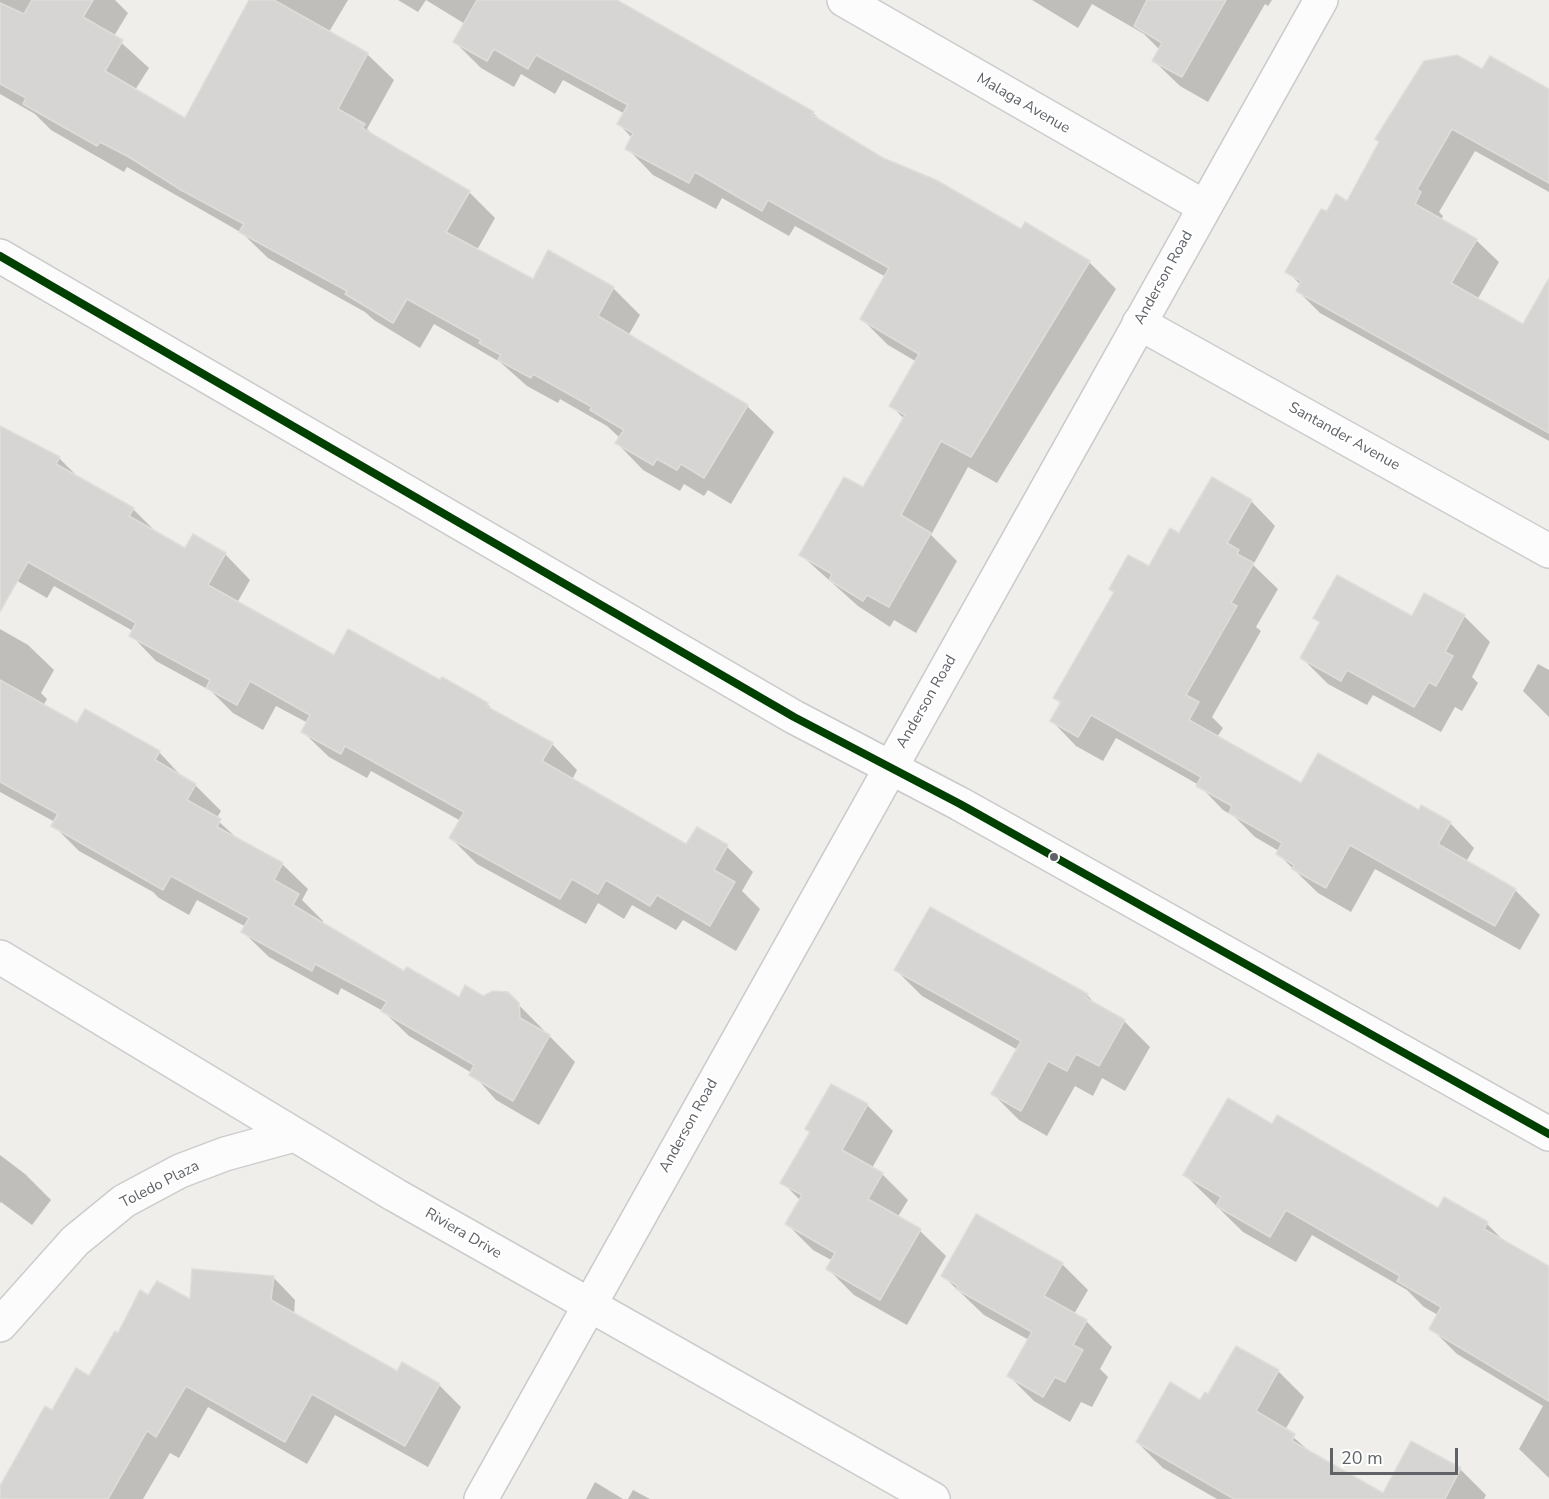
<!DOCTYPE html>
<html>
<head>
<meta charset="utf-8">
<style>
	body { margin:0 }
	#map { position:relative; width:1549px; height:1499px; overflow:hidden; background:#efeeea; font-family:"Nunito Sans",sans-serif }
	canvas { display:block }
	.scale { position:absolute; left:1330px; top:1448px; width:128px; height:27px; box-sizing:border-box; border:3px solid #5f6368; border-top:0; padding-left:8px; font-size:18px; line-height:21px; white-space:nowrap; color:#5f6368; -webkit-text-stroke:4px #fff; paint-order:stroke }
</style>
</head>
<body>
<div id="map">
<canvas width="1549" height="1499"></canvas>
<div class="scale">20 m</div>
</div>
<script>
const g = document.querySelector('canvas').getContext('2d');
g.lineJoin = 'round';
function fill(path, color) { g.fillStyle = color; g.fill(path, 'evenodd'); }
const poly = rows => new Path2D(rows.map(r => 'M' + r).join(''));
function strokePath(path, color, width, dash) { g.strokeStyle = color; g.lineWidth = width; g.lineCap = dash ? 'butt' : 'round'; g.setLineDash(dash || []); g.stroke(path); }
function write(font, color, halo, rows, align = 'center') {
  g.font = font + ' "Nunito Sans",sans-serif'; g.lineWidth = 4.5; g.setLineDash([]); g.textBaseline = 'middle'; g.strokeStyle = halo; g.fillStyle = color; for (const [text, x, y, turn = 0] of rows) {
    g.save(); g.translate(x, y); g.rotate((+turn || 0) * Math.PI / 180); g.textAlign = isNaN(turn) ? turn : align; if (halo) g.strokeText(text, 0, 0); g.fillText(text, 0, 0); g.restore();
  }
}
fill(poly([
	[0,0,115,0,128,13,114,36,149,68,135,90,185,120,251,0,348,0,329,32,367,54,394,80,367,129,377,138,469,192,495,218,477,250,533,281,613,288,640,315,628,336,747,406,774,432,731,504,708,490,704,496,684,484,680,491,643,470,617,443,620,438,607,426,560,399,558,403,527,386,500,362,434,324,420,348,374,320,365,312,268,258,242,233,127,167,124,172,51,130,35,114,0,94],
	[398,0,615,0,813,113,825,125,883,159,1021,231,1025,224,1089,262,1116,289,997,483,968,467,931,535,957,561,916,633,894,620,890,627,858,606,801,555,863,489,904,419,891,405,917,362,888,345,861,318,886,277,795,226,789,236,722,198,716,209,653,175,627,148,632,138,619,124,625,114,563,80,555,94,521,74,514,87,481,68,455,42,465,24,426,0,418,12],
	[1032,0,1272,0,1268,6,1265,4,1208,102,1180,86,1154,61,1160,50,1144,34,1092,4,1078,28],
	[1483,71,1549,91,1549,192,1475,151,1439,212,1443,216,1441,220,1476,240,1499,262,1477,300,1524,326,1549,297,1549,441,1320,313,1298,291,1301,285,1287,271,1327,213,1347,203],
	[0,428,59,458,80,479,133,509,159,535,186,550,225,554,250,580,237,603,334,657,440,683,487,704,496,713,552,744,577,770,572,780,687,846,697,829,727,847,753,872,742,891,760,909,736,951,683,920,676,930,632,905,624,919,598,903,586,924,477,864,451,838,461,821,371,771,367,778,329,757,303,732,308,723,276,706,263,730,233,713,211,691,156,661,131,635,133,631,54,586,47,598,0,571],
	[1251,501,1275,526,1253,565,1278,589,1256,627,1261,631,1212,717,1223,728,1217,737,1302,785,1420,812,1450,823,1474,848,1466,862,1515,890,1540,915,1520,950,1375,869,1351,912,1318,893,1278,854,1279,851,1255,837,1235,817,1223,810,1199,785,1116,738,1103,761,1076,746,1052,721,1061,704,1055,698,1115,593,1111,589,1149,568,1180,535],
	[1425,595,1464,616,1490,642,1472,677,1478,683,1462,711,1455,707,1441,732,1373,695,1367,705,1328,684,1302,658,1321,624,1315,617,1412,618],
	[0,629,28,645,54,670,41,693,47,699,43,706,78,725,159,752,184,779,195,785,221,811,216,819,240,841,282,864,308,889,302,900,323,921,322,924,405,973,459,999,508,994,575,1062,539,1125,496,1100,472,1073,409,1036,383,1011,341,988,338,995,269,957,243,932,246,927,197,900,189,915,159,898,153,892,79,851,53,825,55,822,0,792],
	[1538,664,1549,670,1549,717,1523,691],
	[896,970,1087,995,1098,1007,1124,1021,1150,1047,1125,1091,1102,1078,1093,1096,1075,1086,1047,1136,1019,1120,993,1094,1018,1050,922,996],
	[867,1105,893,1131,872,1168,882,1174,908,1200,897,1218,920,1231,946,1256,907,1325,854,1295,828,1269,833,1261,813,1250,787,1224,801,1201,782,1182,811,1133,807,1129],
	[1273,1126,1438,1210,1444,1199,1487,1224,1508,1245,1549,1269,1549,1478,1519,1449,1543,1406,1457,1354,1431,1328,1438,1315,1424,1307,1407,1290,1312,1235,1296,1262,1243,1232,1185,1175],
	[0,1155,25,1174,51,1200,32,1225,1,1202,0,1203],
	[977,1216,1062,1264,1088,1290,1074,1314,1086,1321,1112,1347,1100,1369,1108,1377,1092,1407,1081,1402,1070,1422,1034,1401,1008,1375,1029,1340,984,1315,943,1276],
	[273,1277,295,1300,294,1315,397,1373,439,1385,461,1407,428,1467,335,1415,307,1464,208,1407,179,1458,170,1453,143,1499,0,1499,0,1488,53,1412,90,1378,118,1335,149,1298,191,1302],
	[1278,1371,1304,1397,1285,1430,1315,1456,1384,1495,1460,1469,1486,1495,1484,1499,1217,1499,1163,1468,1137,1442,1209,1396],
	[595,1482,623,1499,586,1499],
	[633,1490,650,1499,628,1499]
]), '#0003');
const building = poly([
	[32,0,93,0,83,17,123,40,105,71,185,118,249,0,274,0,368,53,338,109,365,124,362,128,470,191,446,232,533,279,548,250,614,287,598,316,748,405,704,478,681,464,677,470,657,459,653,465,615,443,624,430,590,410,592,407,533,374,531,378,498,360,501,355,479,343,481,340,407,299,393,323,345,294,347,291,239,232,244,224,181,190,129,157,100,142,97,146,23,104,26,98,0,84,0,3,24,14,32,0],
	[477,0,617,0,814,112,812,115,883,158,936,180,1021,229,1025,222,1090,261,971,457,941,441,901,515,931,533,889,607,867,595,863,601,829,580,832,574,799,555,844,477,863,487,905,415,889,406,919,354,860,319,889,268,768,200,762,211,695,172,689,183,625,149,633,133,617,124,628,105,536,55,528,69,494,49,487,61,453,42,477,0],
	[1147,0,1226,0,1182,77,1152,61,1162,43,1134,26,1147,0],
	[1457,55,1482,69,1490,56,1549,89,1549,183,1452,129,1417,189,1421,192,1415,204,1477,239,1451,283,1523,324,1549,278,1549,433,1296,291,1301,281,1285,272,1321,209,1327,211,1336,194,1347,201,1379,142,1375,139,1424,61,1457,55],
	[0,426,60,457,56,464,134,508,129,516,185,548,193,534,226,553,208,585,334,655,348,629,440,680,442,677,488,703,486,706,553,743,542,761,686,844,697,827,728,845,714,870,735,882,710,926,657,895,650,906,606,880,598,894,572,879,560,899,449,838,464,812,345,746,341,754,301,732,310,715,250,681,237,705,206,688,210,680,129,636,136,623,28,562,0,612,0,426],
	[1212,477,1252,500,1227,543,1239,550,1237,554,1254,563,1231,603,1237,606,1186,695,1199,702,1189,720,1301,783,1318,753,1419,810,1421,805,1451,822,1438,844,1516,889,1495,926,1350,845,1326,888,1292,869,1294,865,1276,854,1282,843,1229,813,1232,806,1196,786,1201,777,1091,715,1078,737,1050,721,1061,702,1053,698,1114,592,1109,589,1128,555,1149,566,1170,528,1179,533,1212,477],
	[1337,575,1412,616,1424,593,1465,615,1445,652,1453,656,1436,686,1429,682,1414,707,1347,670,1341,681,1300,658,1320,622,1313,618,1337,575],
	[0,680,77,723,85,709,160,751,155,760,196,784,187,800,221,819,217,827,283,863,274,880,299,894,293,905,404,971,407,967,459,997,465,985,483,996,493,991,508,992,519,1003,520,1018,550,1035,513,1101,469,1075,474,1065,381,1011,387,1002,315,964,312,971,241,932,249,918,171,876,163,890,51,826,58,814,0,782,0,680],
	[930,907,1088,994,1086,998,1125,1020,1099,1066,1076,1054,1067,1071,1048,1061,1021,1111,991,1094,1021,1041,894,970,930,907],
	[831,1084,868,1104,842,1150,883,1173,868,1199,921,1229,880,1300,826,1269,835,1253,785,1224,802,1195,780,1183,810,1132,805,1129,831,1084],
	[1228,1098,1272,1124,1277,1115,1438,1208,1444,1197,1488,1222,1484,1229,1549,1266,1549,1401,1429,1329,1441,1307,1397,1281,1400,1276,1286,1210,1270,1237,1216,1206,1221,1197,1183,1175,1228,1098],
	[976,1214,1063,1263,1044,1296,1087,1320,1073,1345,1083,1350,1065,1382,1055,1377,1043,1397,1007,1376,1032,1332,956,1289,958,1286,941,1276,976,1214],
	[192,1269,274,1276,271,1300,397,1371,402,1362,440,1384,405,1446,312,1394,285,1442,186,1386,156,1437,147,1431,108,1499,0,1499,0,1486,45,1406,52,1410,76,1368,89,1376,115,1331,118,1333,140,1290,148,1295,157,1281,190,1299,192,1269],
	[1236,1346,1279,1370,1256,1411,1295,1434,1292,1441,1383,1493,1411,1441,1461,1468,1445,1499,1234,1499,1136,1442,1170,1382,1200,1400,1205,1392,1208,1394,1236,1346]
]);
fill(building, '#d6d5d3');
strokePath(building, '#deddd9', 1.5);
const street = poly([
	[844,0,1203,206],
	[1139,323,1549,551],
	[0,957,395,1195,933,1499],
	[0,1325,75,1241,124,1201,180,1171,225,1154,294,1135]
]);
const secondary = poly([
	[0,256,794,717,960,804,1549,1134],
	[481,1499,1321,0]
]);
strokePath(street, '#cbcccc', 36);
strokePath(secondary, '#cacacb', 36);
strokePath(street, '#fdfcfc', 33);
strokePath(secondary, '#fdfcfc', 33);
strokePath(poly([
	[0,256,794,717,960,804,1549,1134]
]), '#004000', 8);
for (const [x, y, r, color] of [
	[1054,857,5,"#5f6368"]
]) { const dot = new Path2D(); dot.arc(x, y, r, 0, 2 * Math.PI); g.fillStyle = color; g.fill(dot); strokePath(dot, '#fff', 2); }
write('15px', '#5f6368', '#fff', [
	["Malaga Avenue",1023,104,30],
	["Anderson Road",1164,278,-61],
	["Santander Avenue",1344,437,29],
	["Anderson Road",927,702,-60],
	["Anderson Road",689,1126,-61],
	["Toledo Plaza",160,1185,-27],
	["Riviera Drive",463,1234,30]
]);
</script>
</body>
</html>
